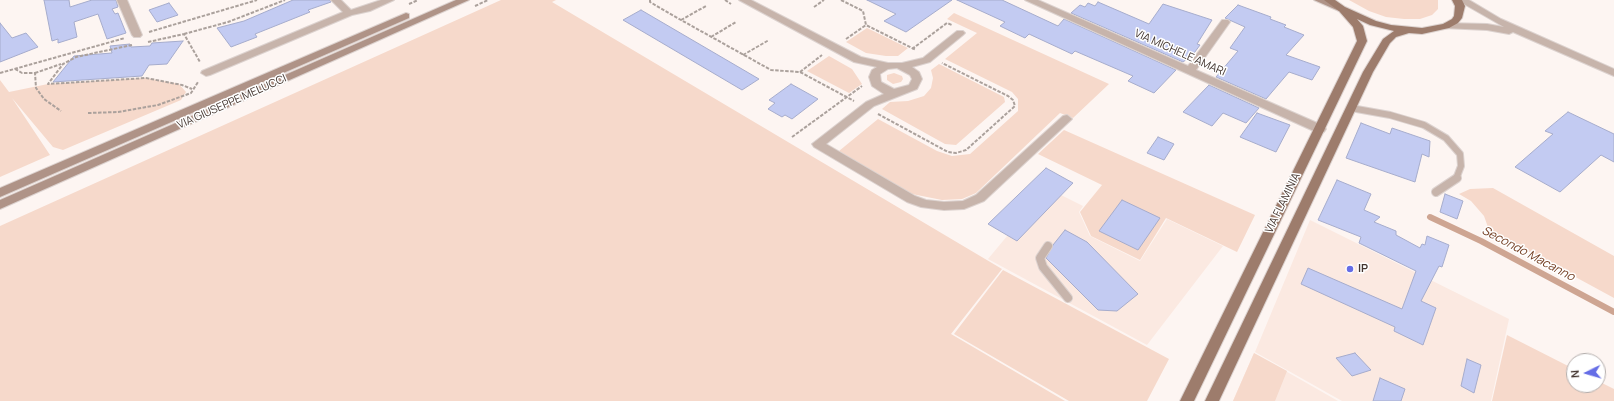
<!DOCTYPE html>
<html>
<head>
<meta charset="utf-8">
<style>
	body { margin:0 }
	#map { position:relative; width:1614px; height:401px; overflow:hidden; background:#fdf5f2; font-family:Manrope,sans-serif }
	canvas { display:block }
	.north { position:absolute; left:1566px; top:353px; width:40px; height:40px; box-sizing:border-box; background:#fff; border:1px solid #b4aeac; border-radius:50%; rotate:265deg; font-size:11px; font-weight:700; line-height:16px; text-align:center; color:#43352f }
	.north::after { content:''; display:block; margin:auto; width:14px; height:18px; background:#656de6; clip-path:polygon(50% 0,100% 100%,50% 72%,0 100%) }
</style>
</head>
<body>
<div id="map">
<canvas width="1614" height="401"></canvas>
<div class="north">N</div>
</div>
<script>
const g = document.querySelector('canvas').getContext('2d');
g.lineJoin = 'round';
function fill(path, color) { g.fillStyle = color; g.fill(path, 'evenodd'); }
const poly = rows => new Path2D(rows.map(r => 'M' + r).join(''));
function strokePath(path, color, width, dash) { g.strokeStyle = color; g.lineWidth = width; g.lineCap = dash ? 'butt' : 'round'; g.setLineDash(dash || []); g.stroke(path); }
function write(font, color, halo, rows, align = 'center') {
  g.font = font + ' Manrope,sans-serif'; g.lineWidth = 3; g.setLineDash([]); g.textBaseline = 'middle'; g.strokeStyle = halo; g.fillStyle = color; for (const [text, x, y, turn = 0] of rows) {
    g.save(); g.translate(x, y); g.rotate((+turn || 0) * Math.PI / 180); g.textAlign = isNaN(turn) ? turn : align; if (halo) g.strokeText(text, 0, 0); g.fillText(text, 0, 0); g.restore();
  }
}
fill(poly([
	[1047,188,1083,206,1079,212,1090,236,1140,261,1167,219,1223,246,1147,345,988,259],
	[1310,220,1509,319,1491,401,1342,401,1255,352],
	[1254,353,1338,401,1233,401]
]), '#fbe9e1');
fill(poly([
	[501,0,556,0,552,2,1002,269,951,334,1065,401,0,401,0,226],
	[1349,0,1438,0,1438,9,1432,15,1420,19,1404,19,1386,17,1369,11],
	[954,13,1109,84,1073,118,1060,113,976,193,962,199,942,200,912,194,839,151,878,119,937,151,952,156,970,154,1018,111,1018,99,1012,92,945,59,977,33,947,19],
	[867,28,908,48,898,56,886,56,866,53,846,42],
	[829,56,852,69,862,84,849,93,807,71],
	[939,64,1004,97,1005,102,956,145,945,144,882,109,890,102,908,101,924,96,931,88,933,78,931,70],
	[894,73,902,76,903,79,901,82,893,84,887,80,887,75],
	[146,78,179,84,186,92,181,100,63,150,53,147,12,98,50,155,0,177,0,80,9,92,48,84],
	[1064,130,1255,215,1237,252,1166,218,1140,260,1091,236,1080,212,1102,185,1038,154],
	[1493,188,1614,256,1614,298,1489,230,1484,216,1471,201,1459,194,1470,189],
	[1003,270,1169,359,1147,401,1069,401,954,334],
	[1507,335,1574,369,1574,385,1598,385,1598,381,1614,389,1614,401,1492,401],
	[1254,353,1287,371,1275,401,1233,401]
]), '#f6d9cb');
strokePath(poly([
	[1430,217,1481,241,1614,312]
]), '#cea592', 6);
const building = poly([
	[44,0,69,0,70,7,92,0,116,0,118,7,112,9,115,14,118,13,126,33,107,39,98,14,74,22,77,37,58,43,58,39,52,41,44,0],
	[293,0,330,0,331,2,308,10,310,12,255,34,257,37,231,47,217,28,244,21,293,0],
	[867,0,952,0,906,32,884,21,896,14,867,0],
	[957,0,1002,0,1058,26,1064,19,1176,70,1154,93,1128,81,1133,76,1075,51,1072,54,1029,34,1025,38,1000,26,1005,22,957,0],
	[1098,2,1149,24,1163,4,1212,20,1197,44,1200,45,1189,60,1187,59,1183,62,1071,13,1080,5,1085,7,1088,3,1095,6,1098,2],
	[169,3,178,15,157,22,149,10,169,3],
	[1238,5,1271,17,1270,19,1286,25,1284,27,1304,35,1286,55,1320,67,1312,80,1289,72,1266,99,1216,77,1238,51,1230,48,1245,27,1225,18,1238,5],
	[641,10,759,79,742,90,623,20,641,10],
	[0,23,12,38,26,33,38,47,0,62,0,23],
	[183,41,167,64,149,65,142,76,53,82,74,56,112,53,110,46,130,44,131,47,150,46,152,43,183,41],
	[791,84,818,99,792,119,785,115,782,117,768,109,775,103,769,100,791,84],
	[1209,85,1259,108,1246,123,1223,113,1212,126,1183,112,1209,85],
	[1568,112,1614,134,1614,162,1601,155,1560,192,1515,167,1553,134,1545,131,1568,112],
	[1257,113,1290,125,1276,152,1240,137,1257,113],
	[1361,123,1390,134,1392,128,1430,141,1429,157,1422,154,1415,182,1346,158,1361,123],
	[1158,137,1174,144,1164,160,1147,153,1158,137],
	[1046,168,1073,183,1017,241,988,224,1046,168],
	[1337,180,1371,194,1364,210,1380,217,1374,222,1396,231,1396,235,1420,248,1422,244,1425,245,1427,236,1449,245,1442,267,1439,266,1421,301,1436,308,1423,345,1394,331,1395,327,1301,284,1308,268,1402,309,1416,271,1359,243,1361,237,1318,220,1337,180],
	[1445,194,1463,201,1457,219,1440,212,1445,194],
	[1122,200,1160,218,1138,250,1099,231,1122,200],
	[1065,230,1087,242,1138,294,1117,311,1098,310,1046,258,1053,245,1065,230],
	[1355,353,1371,370,1352,376,1336,358,1355,353],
	[1467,359,1481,365,1474,393,1461,386,1467,359],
	[1380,378,1405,389,1401,401,1373,401,1380,378]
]);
fill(building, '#c3cbf2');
strokePath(building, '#a6accc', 1);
const laneFar1 = poly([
	[1351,108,1390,115,1424,125,1446,138,1460,154,1461,166,1456,179]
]);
const lane = poly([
	[1436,192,1457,178],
	[1048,246,1040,258,1043,267,1068,298]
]);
const street = poly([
	[117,0,127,0,142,35,140,37,134,37,132,35,117,0],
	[331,0,341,0,351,10,381,0,394,0,370,11,352,15,210,75,206,76,201,73,202,71,343,12,331,0],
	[739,0,751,0,861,57,888,63,902,63,923,58,957,31,963,31,965,33,963,35,930,62,912,67,919,72,922,79,917,89,874,106,826,144,915,196,926,200,944,202,963,201,976,195,1063,116,1067,115,1072,119,984,201,964,209,944,210,921,207,907,202,814,147,812,144,866,102,884,94,872,86,869,77,872,70,877,67,854,62,739,0],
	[897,68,910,75,912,79,909,85,894,89,881,82,880,74,888,69,897,68],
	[1025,0,1038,0,1188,66,1222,20,1228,20,1230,22,1196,70,1324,126,1326,129,1324,132,1316,132,1025,0],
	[1457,0,1469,0,1501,19,1614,69,1614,76,1513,32,1509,34,1487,30,1443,28,1441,26,1443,24,1446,23,1487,24,1504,27,1457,0]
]);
const secondary = poly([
	[456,0,469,0,0,209,0,200,456,0],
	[1314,0,1327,0,1347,9,1345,11,1339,11,1314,0],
	[406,13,409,14,409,18,0,197,0,188,406,13]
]);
const primary = poly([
	[1324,0,1335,0,1345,7,1376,21,1391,25,1422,28,1443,24,1452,19,1454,16,1455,6,1452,0,1462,0,1465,6,1462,18,1458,23,1449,28,1422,34,1409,33,1396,37,1390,43,1373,72,1219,401,1205,401,1363,72,1383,39,1394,31,1370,25,1357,19,1363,26,1367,41,1194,401,1180,401,1357,41,1353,27,1339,11,1324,0]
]);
strokePath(laneFar1, '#dcd2cf', 8);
strokePath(lane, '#dcd2cf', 10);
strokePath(street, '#dcd2cf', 2);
strokePath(secondary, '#dcd2cf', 2);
strokePath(primary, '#dcd2cf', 2);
strokePath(poly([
	[650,0,650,2,681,20,771,70,800,72,854,101],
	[725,0,731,4],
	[841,0,863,11,866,25,916,50],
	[409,4,418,0],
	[475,6,488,0],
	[814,7,824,0],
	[681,20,706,6],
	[149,32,257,0],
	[184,34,228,22,285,0],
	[711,37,736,22],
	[846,39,866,25],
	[148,42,184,34,200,62],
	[132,45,76,57,63,64,48,84,146,78,182,85,192,89],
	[912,49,947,23,952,25],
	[743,55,769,40],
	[15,69,22,73,35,73,36,88,44,99,61,111],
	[800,72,822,55],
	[0,73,125,38],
	[35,73,61,64],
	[88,113,118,112,158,105,191,93,198,82],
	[878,114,948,152,956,153,966,150,1015,106,1013,100,1008,96,942,63],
	[792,137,862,86]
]), '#aba19c', 2, [3.5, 1.5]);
strokePath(laneFar1, '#c7b4ab', 6);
strokePath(lane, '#c7b4ab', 8);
fill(street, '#c7b4ab');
fill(secondary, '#af9387');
fill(primary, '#9d7c6c');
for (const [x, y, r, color] of [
	[1350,269,4,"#656de6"]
]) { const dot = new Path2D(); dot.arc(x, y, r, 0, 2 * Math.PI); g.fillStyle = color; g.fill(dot); strokePath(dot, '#fff', 1.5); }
write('11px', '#43352f', '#fff', [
	["VIA MICHELE AMARI",1180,53,24],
	["VIA GIUSEPPE MELUCCI",232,102,-24],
	["VIA FLAMINIA",1283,203,-64]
]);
write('bold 11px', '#43352f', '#fff', [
	["IP",1358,269]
], 'left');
write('italic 12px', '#743e22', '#fff', [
	["Secondo Macanno",1528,254,28]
]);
</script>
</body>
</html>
